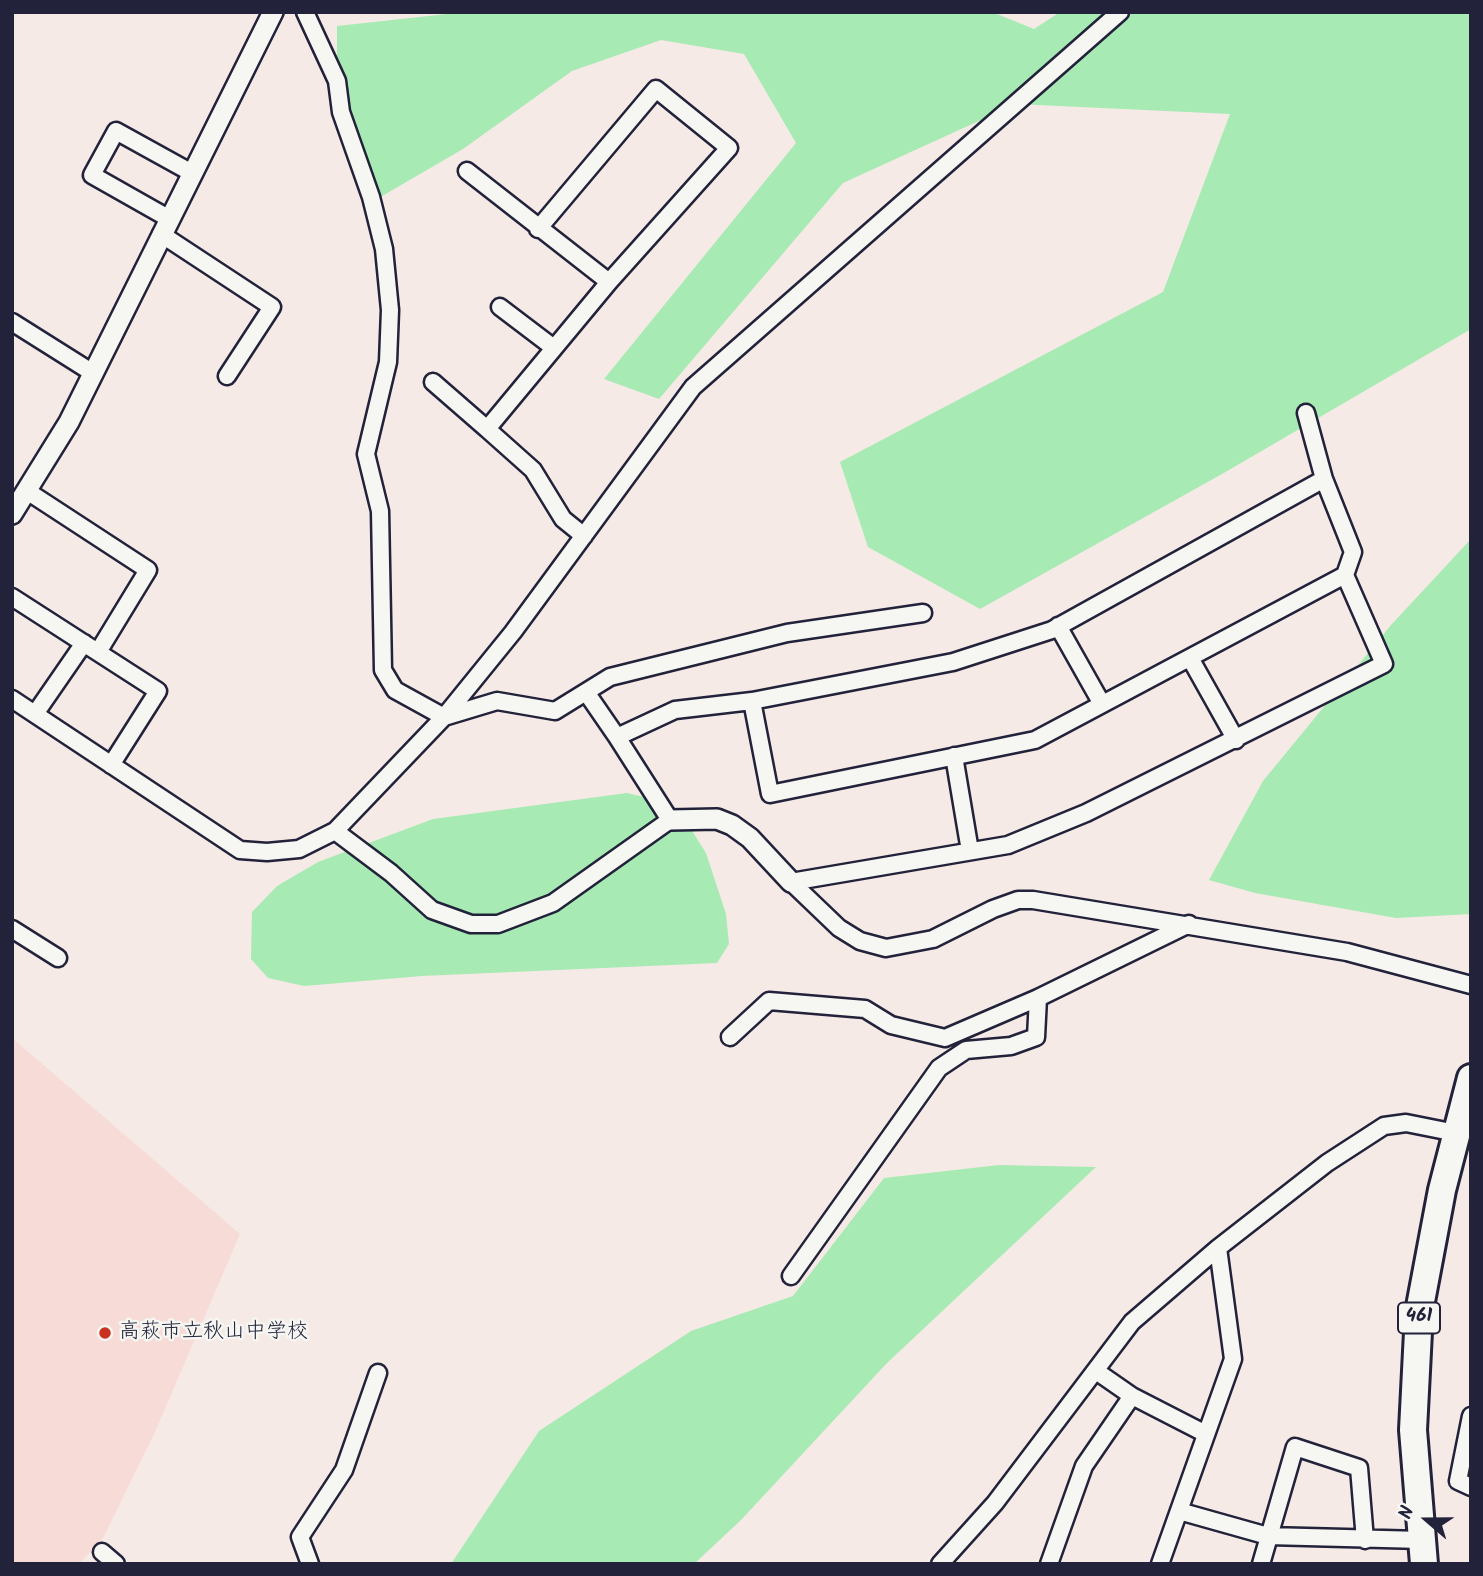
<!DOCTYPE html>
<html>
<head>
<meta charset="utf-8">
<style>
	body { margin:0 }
	#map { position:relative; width:1483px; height:1576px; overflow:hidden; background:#f6eae6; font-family:Kalam,sans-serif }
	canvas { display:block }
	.frame { position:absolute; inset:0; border:14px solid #22223b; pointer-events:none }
	.north { position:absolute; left:1392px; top:1485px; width:70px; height:70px; -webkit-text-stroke:5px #f6f6f2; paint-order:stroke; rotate:290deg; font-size:19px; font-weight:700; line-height:28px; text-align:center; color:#22223b }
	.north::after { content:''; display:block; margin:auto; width:24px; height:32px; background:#22223b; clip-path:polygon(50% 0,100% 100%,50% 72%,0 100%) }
</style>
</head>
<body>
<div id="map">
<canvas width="1483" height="1576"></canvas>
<div class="frame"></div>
<div class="north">N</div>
</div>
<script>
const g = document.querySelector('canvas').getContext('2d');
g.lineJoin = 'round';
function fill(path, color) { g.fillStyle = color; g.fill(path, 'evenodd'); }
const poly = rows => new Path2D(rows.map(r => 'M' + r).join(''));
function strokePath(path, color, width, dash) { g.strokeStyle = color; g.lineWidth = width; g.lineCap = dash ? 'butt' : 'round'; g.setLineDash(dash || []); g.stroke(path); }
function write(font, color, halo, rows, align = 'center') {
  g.font = font + ' Kalam,"Klee One",sans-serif'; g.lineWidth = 5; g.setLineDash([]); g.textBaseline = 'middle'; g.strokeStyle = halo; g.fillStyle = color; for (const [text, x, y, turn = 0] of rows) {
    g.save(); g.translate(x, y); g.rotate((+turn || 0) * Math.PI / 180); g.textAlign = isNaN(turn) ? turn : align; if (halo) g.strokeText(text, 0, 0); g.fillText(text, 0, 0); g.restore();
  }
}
fill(poly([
	[12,1038,240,1234,155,1432,103,1538,79,1564,12,1564]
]), '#f6dbd7');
fill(poly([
	[465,12,992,12,1034,29,1060,12,1471,12,1471,329,1222,474,980,609,868,547,840,462,1163,292,1230,114,1016,104,843,183,659,399,604,379,796,143,744,54,661,40,572,71,463,149,377,199,337,100,337,26],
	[1471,539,1471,914,1396,918,1255,893,1209,880,1263,781,1391,625],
	[627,793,666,802,679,810,706,853,726,914,729,944,717,963,422,976,304,986,268,978,251,959,252,912,277,886,318,862,433,819],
	[999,1165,1096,1167,887,1363,741,1520,694,1564,451,1564,539,1431,691,1331,793,1296,884,1178]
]), '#a8eab4');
const minor = poly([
	[305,12,337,81,341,112,371,197,384,249,390,310,388,362,366,454,380,511,383,670,395,690,444,717,497,701,555,711,610,677,787,633,923,613],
	[467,171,609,282],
	[168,218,92,175,116,131,192,173],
	[538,229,656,89,729,148,609,282,487,429,533,470,563,519,584,536],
	[161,234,272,307,227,376],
	[500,307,554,348],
	[12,322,93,373],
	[433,382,487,429],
	[1306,413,1324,479],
	[27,491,148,570,98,652],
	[12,597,158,691,111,765],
	[1058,626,1102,704],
	[1190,658,1236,740],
	[586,692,617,737],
	[12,699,240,850,267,852,299,849,335,831,444,717,513,632,693,387,1120,12],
	[752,701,770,794,1035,740,1345,575],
	[35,714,84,643],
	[954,756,970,851],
	[335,831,391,873,432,910,471,924,498,924,553,903,670,820,617,737,675,710,752,701,953,662,1052,630,1324,479,1353,552,1345,575,1384,664,1086,813,1008,845,791,882],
	[791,882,839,928,860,941,886,948,933,939,993,909,1018,900,1033,900,1347,952,1471,985],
	[12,929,58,958],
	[730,1037,769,1001,865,1009,891,1025,945,1038,1038,998,1189,924],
	[791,1276,939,1068,966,1050,1011,1046,1036,1037,1038,998],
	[1132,1396,1206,1434],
	[1471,1416,1458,1481,1471,1487],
	[1179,1511,1268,1536,1422,1540],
	[102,1552,116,1564],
	[310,1564,300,1537,344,1470,378,1373],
	[940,1564,995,1503,1132,1322,1218,1248,1327,1163,1384,1126,1406,1123,1456,1133],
	[1049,1564,1084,1466,1132,1396,1096,1371],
	[1160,1564,1233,1359,1218,1248],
	[1261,1564,1295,1447,1359,1468,1365,1540]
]);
const tertiary = poly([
	[12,514,69,422,273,12],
	[670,820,717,819,732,825,750,838,791,882]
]);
const trunk = poly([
	[1424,1564,1413,1430,1419,1312,1442,1190,1471,1078]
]);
strokePath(minor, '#22223b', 21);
strokePath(tertiary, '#22223b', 24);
strokePath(trunk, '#22223b', 32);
strokePath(minor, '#f6f6f2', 16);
strokePath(tertiary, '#f6f6f2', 19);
strokePath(trunk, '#f6f6f2', 26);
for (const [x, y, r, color] of [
	[105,1333,7,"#c8321e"]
]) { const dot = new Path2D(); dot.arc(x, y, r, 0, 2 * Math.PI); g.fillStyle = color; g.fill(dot); strokePath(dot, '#f6f6f2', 2.5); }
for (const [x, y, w] of [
	[1419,1318,42]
]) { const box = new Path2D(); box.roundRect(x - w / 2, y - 15.5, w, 31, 5); g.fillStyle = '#f6f6f2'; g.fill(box); strokePath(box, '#22223b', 2); }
write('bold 19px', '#22223b', null, [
	["461",1419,1318]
]);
write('21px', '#22223b', '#f6f6f2', [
	["高萩市立秋山中学校",119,1333]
], 'left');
</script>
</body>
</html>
